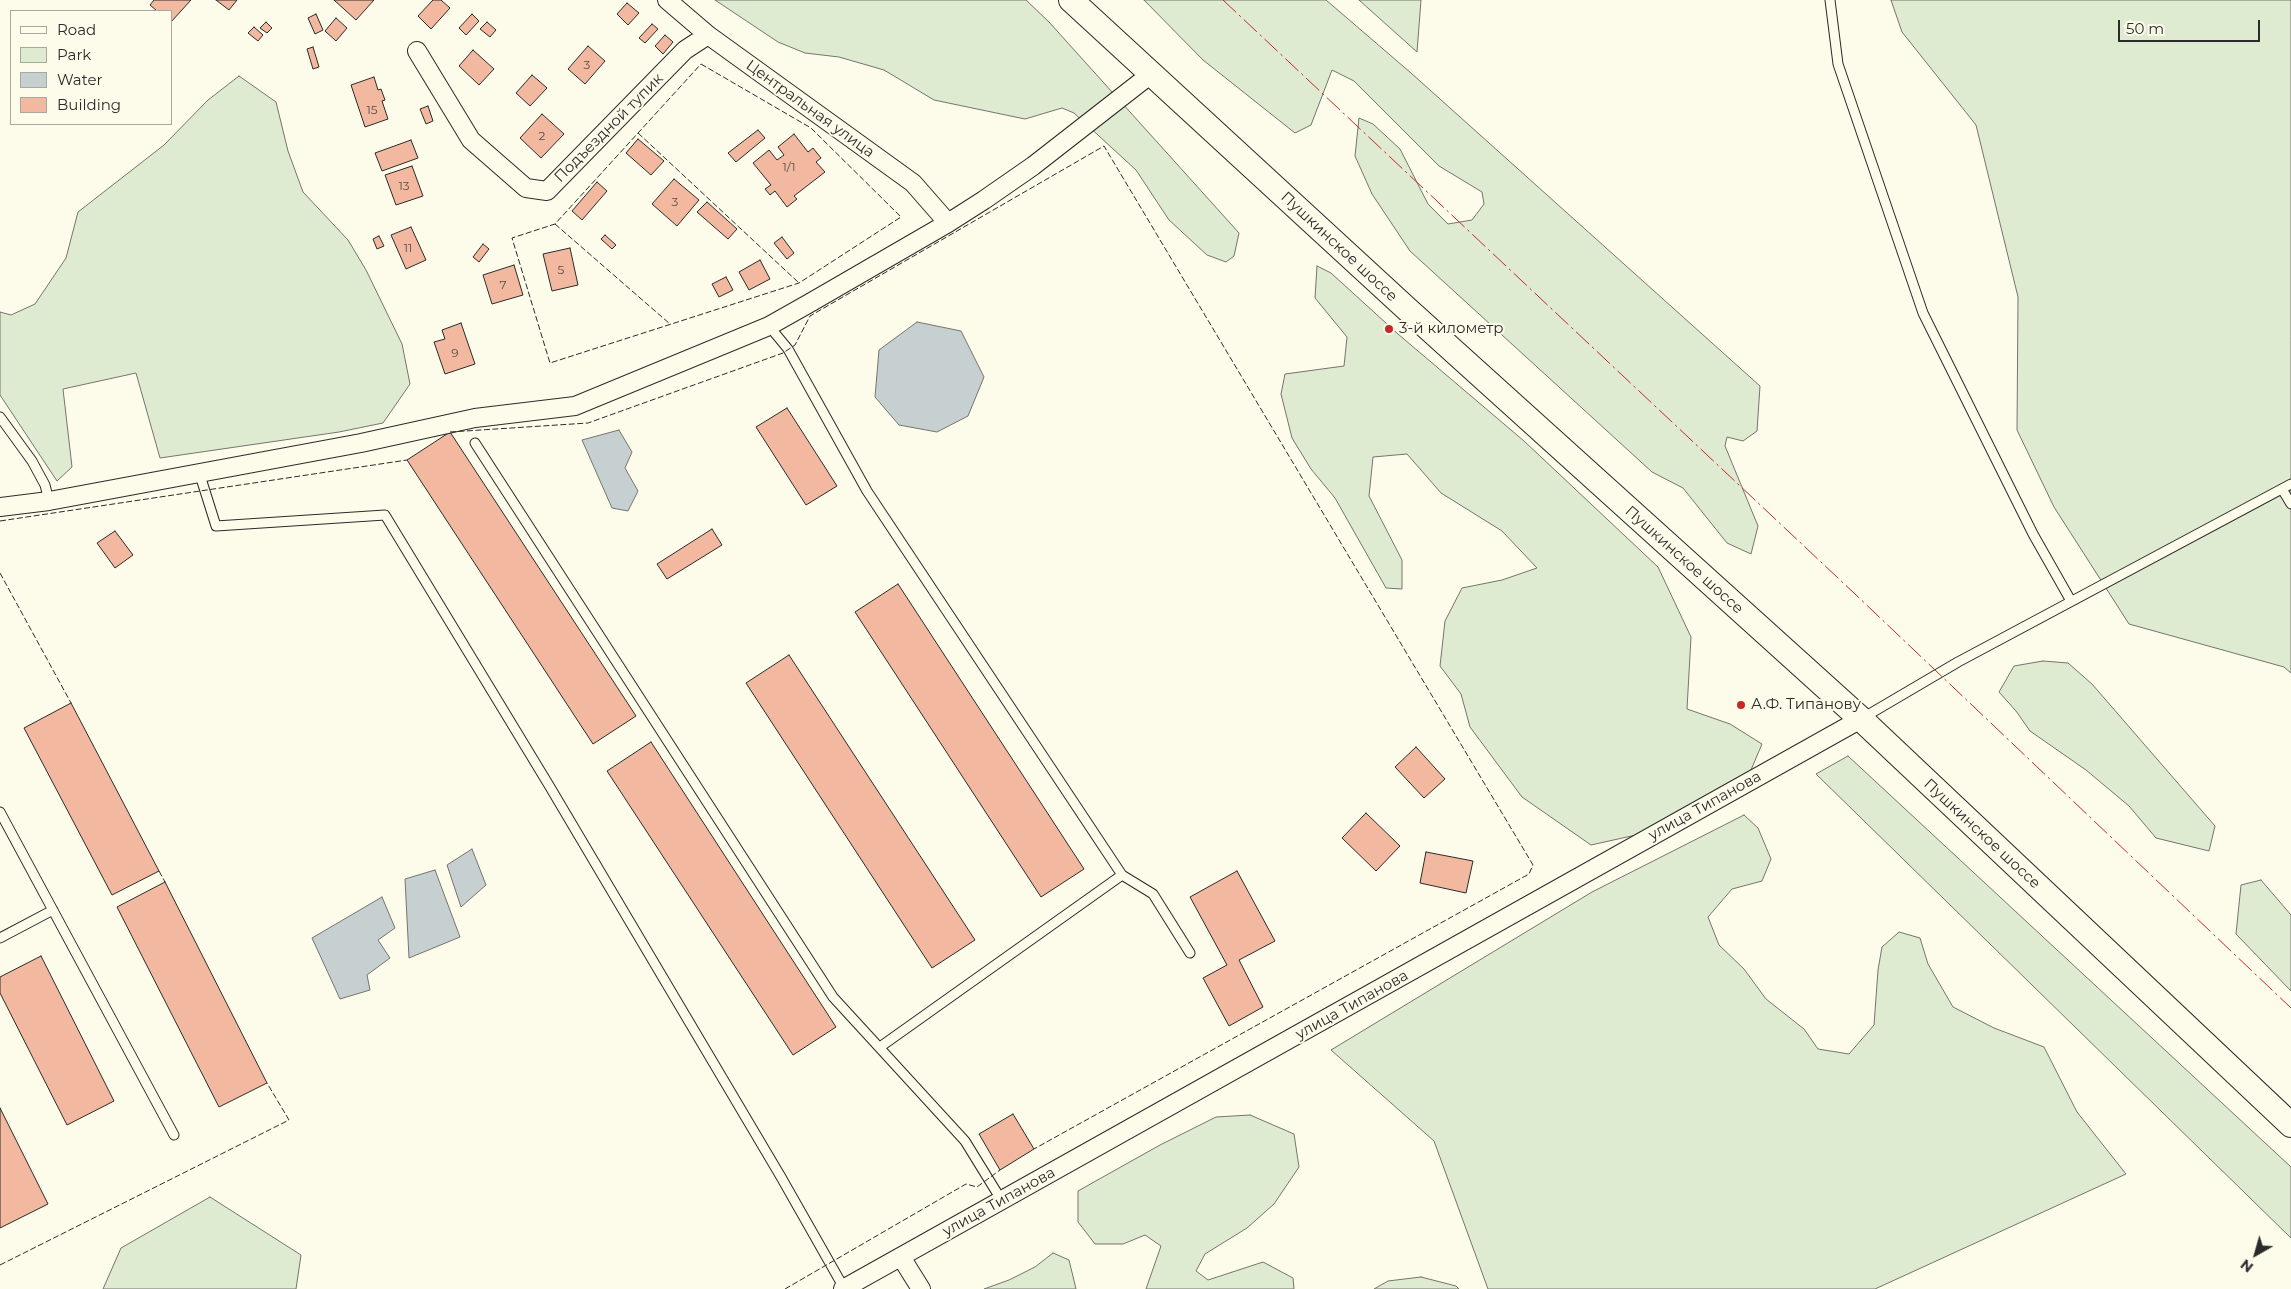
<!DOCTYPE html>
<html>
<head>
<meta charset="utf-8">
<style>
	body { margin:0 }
	#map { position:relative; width:2291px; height:1289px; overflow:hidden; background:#fdfbea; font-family:Montserrat,sans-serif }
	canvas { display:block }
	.legend { position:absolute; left:10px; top:10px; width:162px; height:115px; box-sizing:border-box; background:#fdfbea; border:1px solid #a9a89e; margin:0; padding:6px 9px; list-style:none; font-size:15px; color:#2b2b2b }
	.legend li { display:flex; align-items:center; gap:10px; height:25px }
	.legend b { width:25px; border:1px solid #a9a89e }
	.north { position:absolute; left:2231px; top:1229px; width:50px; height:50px; -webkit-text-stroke:4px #fdfbea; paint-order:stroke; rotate:218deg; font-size:14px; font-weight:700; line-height:20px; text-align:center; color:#2b2b2b }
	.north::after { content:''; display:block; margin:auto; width:18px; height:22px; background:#2b2b2b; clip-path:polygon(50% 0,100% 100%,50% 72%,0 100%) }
	.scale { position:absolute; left:2118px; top:20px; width:142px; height:22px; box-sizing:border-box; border:2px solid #2b2b2b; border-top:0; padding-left:6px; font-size:15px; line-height:18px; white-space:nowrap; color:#2b2b2b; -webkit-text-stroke:4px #fdfbea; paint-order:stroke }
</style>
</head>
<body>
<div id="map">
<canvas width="2291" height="1289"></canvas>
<ul class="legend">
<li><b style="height:6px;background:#fdfbea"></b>Road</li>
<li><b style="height:14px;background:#deebd1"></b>Park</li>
<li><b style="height:14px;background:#c7d0d0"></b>Water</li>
<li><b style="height:14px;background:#f2b8a0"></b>Building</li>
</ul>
<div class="north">N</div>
<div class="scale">50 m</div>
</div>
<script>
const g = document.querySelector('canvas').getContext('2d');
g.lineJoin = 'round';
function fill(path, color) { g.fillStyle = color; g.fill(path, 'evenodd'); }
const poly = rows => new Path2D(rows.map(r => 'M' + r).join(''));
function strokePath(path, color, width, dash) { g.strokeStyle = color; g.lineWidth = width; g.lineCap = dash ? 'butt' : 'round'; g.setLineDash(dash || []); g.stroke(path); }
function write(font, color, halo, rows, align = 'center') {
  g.font = font + ' Montserrat,sans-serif'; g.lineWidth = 4; g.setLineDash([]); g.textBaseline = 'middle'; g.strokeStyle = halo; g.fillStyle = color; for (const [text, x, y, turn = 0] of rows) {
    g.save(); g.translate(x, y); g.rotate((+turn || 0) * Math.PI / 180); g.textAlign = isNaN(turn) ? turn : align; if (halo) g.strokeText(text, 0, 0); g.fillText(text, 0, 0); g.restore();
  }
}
const green = poly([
	[715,0,1026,0,1049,22,1239,233,1234,256,1226,262,1207,255,1169,220,1136,170,1074,113,1062,108,1025,119,934,100,884,70,839,57,805,53,778,42,715,0],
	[1144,0,1326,0,1411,73,1760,386,1757,431,1743,441,1727,437,1725,446,1758,526,1751,554,1727,543,1683,488,1652,472,1410,251,1372,194,1355,156,1359,118,1373,124,1400,149,1428,204,1448,224,1472,220,1484,204,1482,192,1439,166,1354,81,1332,70,1311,125,1295,133,1203,60,1144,0],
	[1359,0,1421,0,1417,52,1359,0],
	[1891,0,2291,0,2291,673,2284,667,2129,624,2054,507,2017,430,2018,297,1976,125,1902,32,1891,0],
	[239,76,276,102,288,151,303,192,348,240,366,270,402,344,410,384,383,423,339,432,160,458,136,373,63,389,72,467,57,481,0,395,0,312,11,315,35,304,66,258,78,212,164,145,208,100,239,76],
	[1317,266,1331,273,1398,334,1524,441,1658,567,1691,637,1687,709,1730,724,1762,744,1745,784,1636,835,1591,845,1522,797,1470,727,1461,694,1440,666,1445,621,1462,588,1502,580,1537,568,1502,531,1441,493,1407,454,1373,457,1369,496,1402,560,1402,589,1386,588,1335,498,1311,469,1292,438,1281,394,1285,374,1344,366,1347,337,1315,298,1317,266],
	[2043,661,2068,663,2092,684,2215,826,2209,851,2156,838,2129,806,2086,770,2030,731,2016,711,1999,692,2014,666,2043,661],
	[1848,756,2291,1167,2291,1238,1816,774,1848,756],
	[1744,815,1758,828,1771,859,1762,881,1732,889,1708,917,1719,945,1744,969,1766,999,1804,1029,1818,1049,1849,1054,1874,1025,1878,970,1882,947,1899,932,1920,938,1928,964,1953,1007,1994,1028,2044,1047,2077,1112,2126,1174,1875,1289,1488,1289,1434,1141,1331,1050,1592,892,1744,815],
	[2261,880,2291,915,2291,991,2236,934,2241,885,2261,880],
	[1250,1115,1294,1134,1299,1167,1274,1204,1247,1228,1205,1254,1196,1271,1208,1280,1263,1262,1293,1278,1294,1289,1146,1289,1161,1246,1145,1235,1123,1244,1095,1244,1078,1222,1078,1191,1160,1145,1216,1117,1250,1115],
	[210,1197,301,1255,296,1289,103,1289,121,1248,210,1197],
	[1053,1253,1069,1260,1076,1289,984,1289,1009,1280,1035,1267,1053,1253],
	[1421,1277,1456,1286,1459,1289,1374,1289,1388,1281,1421,1277]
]);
fill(green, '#deebd1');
strokePath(green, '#74746e', 1);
const water = poly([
	[917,322,961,331,984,377,968,416,937,432,899,425,875,397,879,350,917,322],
	[619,430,632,452,625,468,638,491,628,511,612,508,582,440,619,430],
	[472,849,486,885,461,907,447,865,472,849],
	[435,870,460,937,409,958,405,879,435,870],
	[382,897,395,928,378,940,390,958,367,975,370,990,340,999,312,938,382,897]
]);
fill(water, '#c7d0d0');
strokePath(water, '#74746e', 1);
const building = poly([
	[154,0,191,0,171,22,171,11,157,11,150,5,154,0],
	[216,0,237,0,229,10,216,0],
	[334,0,374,0,356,20,334,0],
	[433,0,441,0,450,8,431,29,418,16,433,0],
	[627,3,639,13,628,25,617,14,627,3],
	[316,14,323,30,315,34,308,18,316,14],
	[472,14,479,21,466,35,459,28,472,14],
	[336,18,347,28,336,41,325,31,336,18],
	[266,22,272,28,267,33,260,28,266,22],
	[487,22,496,30,490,37,480,29,487,22],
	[652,24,658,29,645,43,639,38,652,24],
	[254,27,263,35,258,41,248,33,254,27],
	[665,35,673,42,663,54,655,46,665,35],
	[588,46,605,61,585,84,568,69,588,46],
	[313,47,319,67,313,69,307,49,313,47],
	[473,50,494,69,479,85,459,66,473,50],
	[532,75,547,88,530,106,516,93,532,75],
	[374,77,378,90,381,89,385,100,382,101,388,119,365,127,351,85,374,77],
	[428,106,433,121,426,124,420,109,428,106],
	[542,114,564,134,541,158,520,138,542,114],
	[758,130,765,138,736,162,728,153,758,130],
	[794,134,808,152,813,148,821,158,816,162,825,172,794,196,797,199,787,207,775,191,770,195,765,189,771,185,753,163,769,150,777,160,784,155,778,147,794,134],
	[638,139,664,161,651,175,626,153,638,139],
	[411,140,418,158,382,171,375,153,411,140],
	[412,166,423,196,396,205,385,175,412,166],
	[674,179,699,200,677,226,652,204,674,179],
	[597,182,607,191,582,220,572,211,597,182],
	[707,202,737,229,728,239,697,212,707,202],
	[411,227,426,260,406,269,391,235,411,227],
	[605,235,616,245,612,249,601,239,605,235],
	[379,236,384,246,377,249,373,239,379,236],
	[782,237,794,253,787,259,774,243,782,237],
	[483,244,489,249,479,262,473,257,483,244],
	[570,248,578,285,552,291,543,254,570,248],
	[760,260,770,279,749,290,739,272,760,260],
	[514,265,523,295,492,304,483,275,514,265],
	[726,277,733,290,719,297,712,284,726,277],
	[461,323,475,364,445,374,434,342,445,339,442,330,461,323],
	[787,408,837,486,806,505,756,427,787,408],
	[450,432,636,716,593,744,407,460,450,432],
	[712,529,722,545,667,579,657,564,712,529],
	[115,531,133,555,115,568,97,543,115,531],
	[898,584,1084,869,1041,897,855,612,898,584],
	[789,655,975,940,932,968,746,683,789,655],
	[71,703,159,871,112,895,24,728,71,703],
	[651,742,836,1027,793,1055,607,771,651,742],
	[1416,747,1445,779,1424,798,1395,767,1416,747],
	[1366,813,1400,846,1376,871,1342,838,1366,813],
	[1426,852,1473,861,1466,893,1420,883,1426,852],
	[1237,871,1275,941,1239,960,1263,1007,1229,1026,1203,978,1227,965,1190,897,1237,871],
	[165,882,267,1083,219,1107,117,907,165,882],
	[41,956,114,1101,67,1125,0,993,0,977,41,956],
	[0,1108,48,1204,0,1228,0,1108],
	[1013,1114,1034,1149,1000,1170,979,1134,1013,1114]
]);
fill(building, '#f2b8a0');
strokePath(building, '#2b2b2b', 1);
const lane = poly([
	[1830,0,1838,64,1923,313,2033,534,2071,601],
	[769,326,788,349,867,491,1122,875,1153,894,1190,953],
	[0,417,32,461,45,485,49,501],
	[475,443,833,997,965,1141,1002,1201],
	[199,472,216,526,385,515,550,787,781,1177,844,1288],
	[2282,489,2291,504],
	[1861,719,1958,662,2291,484],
	[0,812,174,1135],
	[0,938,53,910],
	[880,1047,1122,875]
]);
const street = poly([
	[667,0,708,35,913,183,948,223],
	[417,51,471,140,526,188,547,191,685,50,708,35],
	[0,507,49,501,361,443,475,418,575,406,769,326,808,304,948,223,984,200,1033,166,1151,74],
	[901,1257,921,1289],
	[843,1289,1861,719]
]);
const secondary = poly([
	[1071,0,1407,309,1861,719,2291,1125]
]);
strokePath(lane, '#2b2b2b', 11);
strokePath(street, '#2b2b2b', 20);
strokePath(secondary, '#2b2b2b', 26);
strokePath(lane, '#fdfbea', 9);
strokePath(street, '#fdfbea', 18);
strokePath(secondary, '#fdfbea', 24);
strokePath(poly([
	[701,64,811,128,901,217,799,283,550,363,512,238,555,224,701,64],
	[638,133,799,283],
	[555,224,670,324],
	[450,432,588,423,783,353,795,345,810,316,1104,146,1533,865,1529,874,1034,1149],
	[0,521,407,460],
	[0,573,71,703],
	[159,871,165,882],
	[0,1265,289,1120,267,1083],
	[785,1289,966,1184,977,1187,1000,1170]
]), '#2b2b2b', 1, [6, 2.5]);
strokePath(poly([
	[1223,0,1855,594,2291,1008]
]), '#c62828', 1, [18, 4, 2.5, 4]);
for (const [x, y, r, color] of [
	[1389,329,5,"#c62828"],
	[1741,705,5,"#c62828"]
]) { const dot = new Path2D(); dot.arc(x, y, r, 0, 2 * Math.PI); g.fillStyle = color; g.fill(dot); strokePath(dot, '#fdfbea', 2); }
write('12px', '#5d4e48', null, [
	["3",587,65],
	["15",372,110],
	["2",542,136],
	["1/1",789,167],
	["13",404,186],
	["3",675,202],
	["11",408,248],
	["5",561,270],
	["7",503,285],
	["9",455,353]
]);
write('15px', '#2b2b2b', '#fdfbea', [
	["Центральная улица",810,109,36],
	["Подъездной тупик",609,128,-45],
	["Пушкинское шоссе",1339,247,43],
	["Пушкинское шоссе",1684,560,42],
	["улица Типанова",1705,806,-29],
	["Пушкинское шоссе",1982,834,43],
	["улица Типанова",1352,1005,-29],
	["улица Типанова",999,1202,-29]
]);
write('15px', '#2b2b2b', '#fdfbea', [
	["3-й километр",1399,329],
	["А.Ф. Типанову",1751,705]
], 'left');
</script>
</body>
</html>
